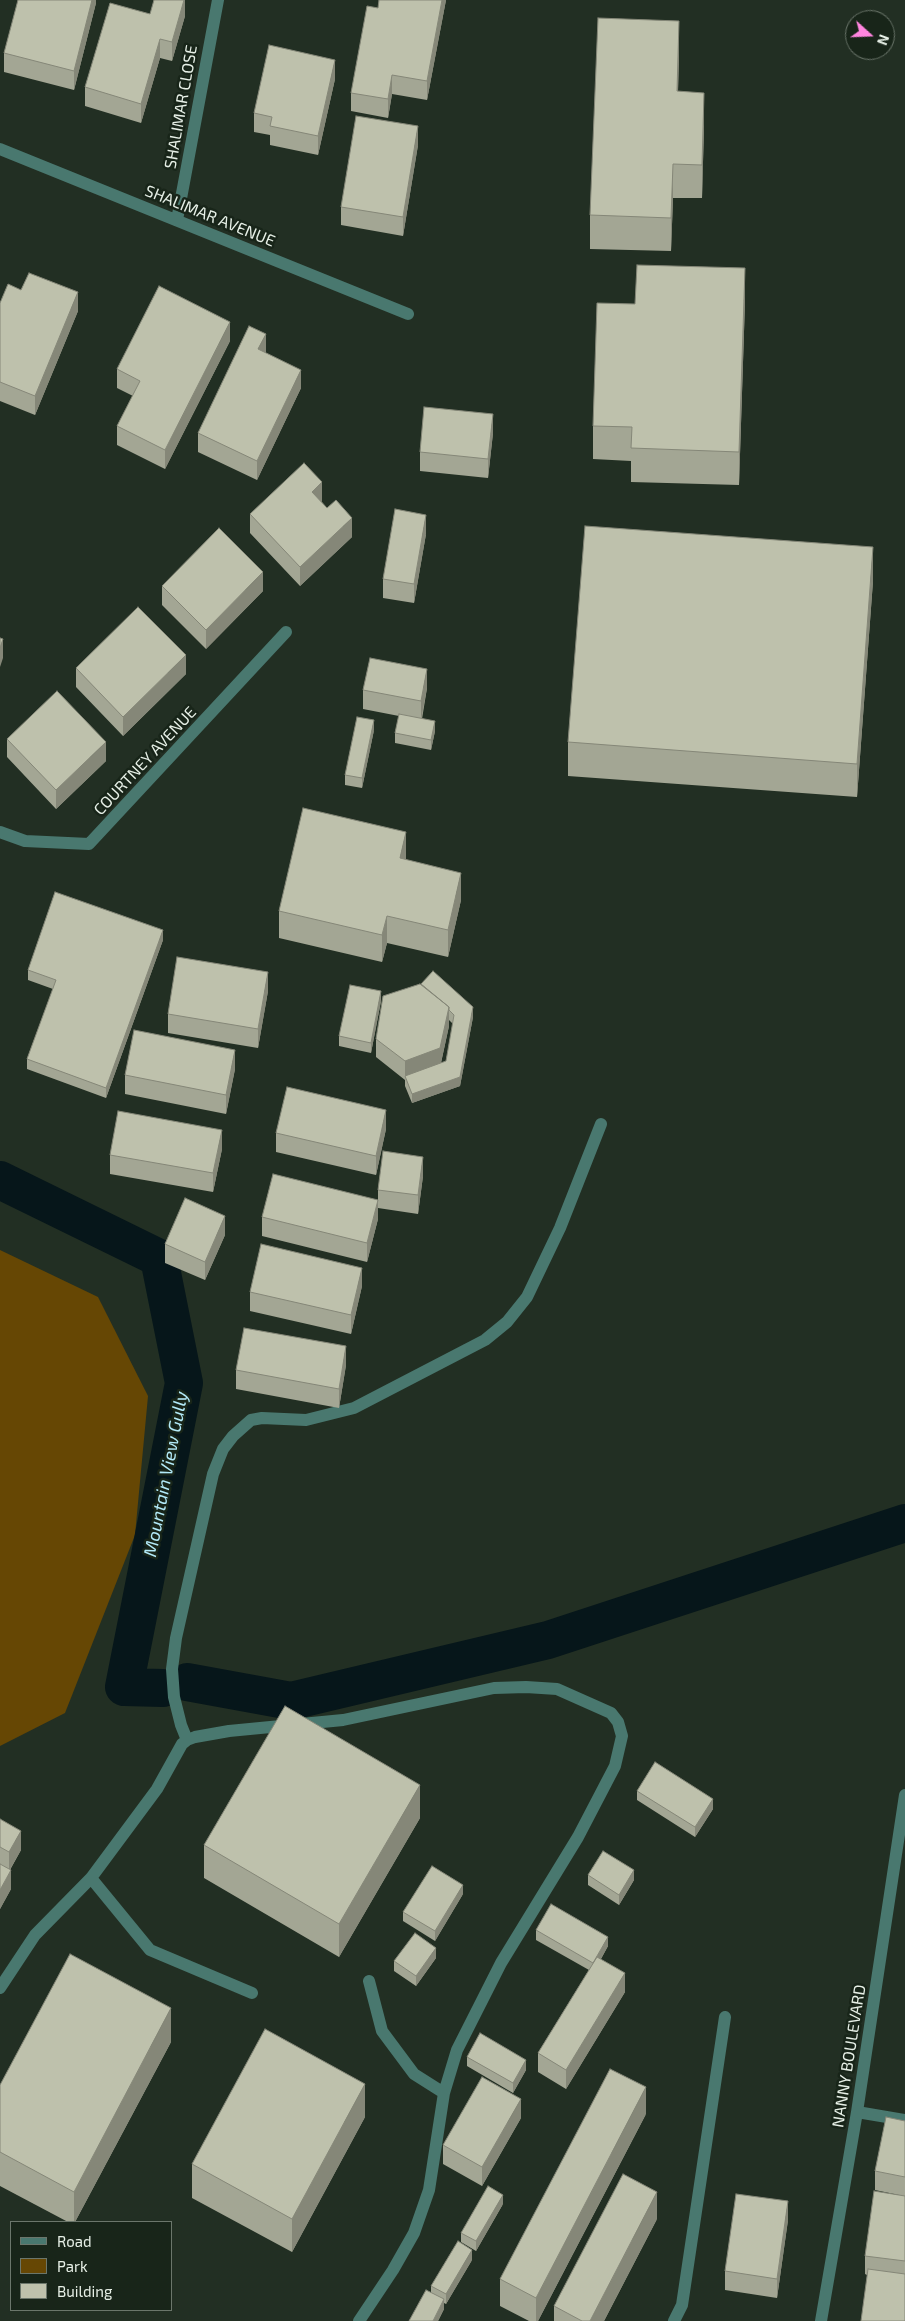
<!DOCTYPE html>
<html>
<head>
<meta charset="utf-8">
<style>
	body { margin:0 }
	#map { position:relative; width:905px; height:2321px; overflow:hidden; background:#222f23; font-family:"Exo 2",sans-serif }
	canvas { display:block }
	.legend { position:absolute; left:10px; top:2221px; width:162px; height:90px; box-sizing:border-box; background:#182519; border:1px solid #6b766b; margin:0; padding:6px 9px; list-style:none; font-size:15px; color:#e7f0e7 }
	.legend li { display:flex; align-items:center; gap:10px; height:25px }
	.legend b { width:25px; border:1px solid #6b766b }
	.north { position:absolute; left:845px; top:10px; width:50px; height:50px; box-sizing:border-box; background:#182519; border:1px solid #6b766b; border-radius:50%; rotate:110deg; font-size:14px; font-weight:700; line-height:20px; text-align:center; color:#e7f0e7 }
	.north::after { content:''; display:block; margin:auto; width:18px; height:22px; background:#ff85df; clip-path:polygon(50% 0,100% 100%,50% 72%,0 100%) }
</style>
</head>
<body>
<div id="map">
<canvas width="905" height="2321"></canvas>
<ul class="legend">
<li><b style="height:6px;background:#49786f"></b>Road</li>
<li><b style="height:14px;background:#664704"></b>Park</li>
<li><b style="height:14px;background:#bec1ac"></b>Building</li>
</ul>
<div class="north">N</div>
</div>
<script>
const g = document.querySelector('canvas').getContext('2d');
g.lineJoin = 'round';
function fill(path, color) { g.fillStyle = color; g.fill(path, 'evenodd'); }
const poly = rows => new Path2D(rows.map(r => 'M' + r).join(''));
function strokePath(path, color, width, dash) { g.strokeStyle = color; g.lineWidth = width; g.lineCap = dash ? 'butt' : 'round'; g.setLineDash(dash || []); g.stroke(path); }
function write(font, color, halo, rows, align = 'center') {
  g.font = font + ' "Exo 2",sans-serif'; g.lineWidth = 5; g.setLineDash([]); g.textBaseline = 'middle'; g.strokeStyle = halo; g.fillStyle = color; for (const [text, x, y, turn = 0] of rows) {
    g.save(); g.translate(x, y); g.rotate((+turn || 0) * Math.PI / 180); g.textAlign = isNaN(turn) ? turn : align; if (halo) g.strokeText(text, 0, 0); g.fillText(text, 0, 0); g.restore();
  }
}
fill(poly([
	[0,1250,98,1297,148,1396,135,1535,65,1713,0,1746]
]), '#664704');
strokePath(poly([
	[0,1180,159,1258,184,1383,124,1687,163,1688],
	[187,1682,291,1701,548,1640,905,1523]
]), '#06161a', 38);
strokePath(poly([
	[187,1740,181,1725,174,1697,172,1669,176,1638,213,1474,223,1449,233,1436,251,1420,262,1418,306,1420,354,1408,485,1340,507,1322,527,1297,560,1228,601,1124],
	[91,1878,150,1950,252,1993],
	[369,1981,382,2031,414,2074,444,2093],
	[0,1988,35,1935,91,1878,157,1789,182,1744,187,1740,195,1737,229,1731,343,1720,494,1688,526,1687,557,1689,611,1713,618,1722,622,1736,615,1766,578,1837,501,1963,457,2050,444,2093,429,2190,414,2233,393,2270,359,2321],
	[674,2321,682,2305,725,2017]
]), '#49786f', 12);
strokePath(poly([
	[0,149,408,314],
	[177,220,218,0],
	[0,832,25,841,89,844,286,632],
	[857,2112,905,2120],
	[821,2321,857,2112,905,1795]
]), '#49786f', 12);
fill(poly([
	[96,0,96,3,74,90,4,72,4,53],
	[185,0,185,16,172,61,160,58,141,123,85,106,85,87,150,14],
	[446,0,427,100,392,94,388,118,351,111,351,93,378,8],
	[679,54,678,92,704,126,702,198,673,198,671,251,590,249,590,215],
	[335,79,318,155,270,145,270,135,254,132,254,113],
	[418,145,403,236,341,225,341,207],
	[21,290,78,311,35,415,0,401,0,303],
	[745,301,739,485,631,482,631,461,593,459,593,426,635,304],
	[230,341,165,469,117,445,117,426,133,396,117,388,117,369],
	[266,353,301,388,257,480,198,452,198,433],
	[493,433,488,478,420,471,420,452],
	[321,501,352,537,300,586,250,533,250,514,322,501],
	[426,534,414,603,383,598,383,579],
	[873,581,857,797,568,776,568,742],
	[162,586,263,591,206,649,162,605],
	[76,668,186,674,123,736,76,687],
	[427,688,422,719,435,731,431,750,395,743,395,733,399,716,363,709,363,690],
	[374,730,362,788,345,785,345,775],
	[7,739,106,761,56,809,7,757],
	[406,860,461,900,448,957,387,943,382,962,279,938,279,911],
	[163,940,106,1098,27,1069,27,1059,53,989,28,980,28,970],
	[420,984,473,1017,460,1086,412,1103,405,1086,405,1080,376,1057,376,1039],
	[449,1020,453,1024,446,1061,441,1063,449,1026],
	[268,991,258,1048,168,1033,168,1014],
	[381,1001,371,1053,339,1046,339,1036],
	[235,1069,226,1114,125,1094,125,1075],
	[386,1129,376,1175,276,1152,276,1133],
	[222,1149,213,1192,110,1174,110,1155],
	[423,1176,418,1214,378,1208,378,1219,367,1262,262,1236,262,1217,378,1200,378,1190],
	[225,1235,205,1280,165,1263,165,1244],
	[362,1286,351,1334,250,1311,250,1292],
	[346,1365,339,1408,236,1389,236,1370],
	[637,1791,713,1809,695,1837,637,1800],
	[420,1818,339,1957,204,1878,204,1845],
	[0,1819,21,1850,10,1870,11,1889,0,1909],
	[588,1875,634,1880,619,1905,588,1885],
	[463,1894,435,1941,403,1921,403,1912],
	[536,1930,608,1946,601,1959,625,1992,566,2089,538,2072,538,2053,589,1970,536,1940],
	[436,1958,416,1986,394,1971,394,1961],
	[171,2042,75,2222,68,2222,0,2186,0,2085],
	[467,2057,526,2070,513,2093,467,2066],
	[646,2114,538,2321,529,2321,500,2306,500,2279],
	[365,2117,292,2252,192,2198,192,2164],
	[521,2118,482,2186,443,2164,443,2145],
	[905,2121,905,2321,867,2275,865,2274,865,2256,899,2195,875,2190,875,2171],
	[503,2204,476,2251,461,2242,461,2233],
	[657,2219,604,2321,554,2321,554,2306],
	[788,2220,777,2298,725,2290,725,2271],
	[472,2260,446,2304,444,2303,444,2309,438,2321,409,2321,431,2293,431,2286]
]), '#a3a694');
fill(poly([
	[92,0,96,0,96,3,74,90,74,71],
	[184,0,185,0,185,16,172,61,172,42],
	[442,0,446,0,427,100,427,81],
	[679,21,679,54,677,125,677,91],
	[160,39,160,58,141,123,141,104],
	[335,60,335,79,318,155,318,136],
	[392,75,392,94,388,118,388,99],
	[704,93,704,126,702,198,702,165],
	[418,126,418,145,403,236,403,217],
	[673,164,673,198,671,251,671,218],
	[745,268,745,301,739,485,739,452],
	[78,292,78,311,35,415,35,396],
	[230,322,230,341,165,469,165,450],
	[266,334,266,352,258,368,258,349],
	[301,370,301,388,257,480,257,461],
	[493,414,493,433,488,478,488,459],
	[322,482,322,501,312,510,312,492],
	[426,515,426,534,414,603,414,584],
	[352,518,352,537,300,586,300,567],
	[873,547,873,581,857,797,857,764],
	[263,572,263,591,206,649,206,630],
	[3,639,3,658,0,667,0,648],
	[186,655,186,674,123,736,123,717],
	[427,669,427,688,421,720,421,701],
	[374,720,374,730,362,788,362,778],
	[435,721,435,731,431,750,431,740],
	[106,742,106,761,56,809,56,790],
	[406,832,406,859,400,885,400,858],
	[461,873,461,900,448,957,448,930],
	[387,916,387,943,382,962,382,935],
	[163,930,163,940,106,1098,106,1088],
	[268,972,268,991,258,1048,258,1029],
	[381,991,381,1001,371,1053,371,1043],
	[449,1007,449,1026,440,1067,405,1076,405,1080,405,1061],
	[473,1007,473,1017,460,1086,412,1103,412,1094,460,1077],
	[235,1050,235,1069,226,1114,226,1095],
	[386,1110,386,1129,376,1175,376,1156],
	[222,1130,222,1149,213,1192,213,1173],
	[423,1157,423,1176,418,1214,418,1195],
	[378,1200,378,1219,367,1262,367,1243],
	[225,1216,225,1235,205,1280,205,1262],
	[362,1268,362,1286,351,1334,351,1315],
	[346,1346,346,1365,339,1408,339,1389],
	[420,1785,420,1818,339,1957,339,1924],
	[713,1799,713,1809,695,1837,695,1827],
	[21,1831,21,1850,9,1871,9,1852],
	[11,1870,11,1889,0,1909,0,1890],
	[634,1870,634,1880,619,1905,619,1895],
	[463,1885,463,1894,435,1941,435,1931],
	[608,1937,608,1946,593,1973,593,1963],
	[436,1948,436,1958,416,1986,416,1976],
	[625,1973,625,1992,566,2089,566,2070],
	[171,2008,171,2042,75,2222,74,2222,74,2192],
	[526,2060,526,2070,513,2093,513,2083],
	[365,2084,365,2117,292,2252,292,2219],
	[646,2087,646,2114,538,2321,536,2321,536,2298],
	[521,2099,521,2118,482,2186,482,2167],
	[657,2192,657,2219,604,2321,590,2321],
	[503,2195,503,2204,476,2251,476,2241],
	[788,2201,788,2220,777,2298,777,2279],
	[472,2250,472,2260,446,2304,446,2294],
	[444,2299,444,2309,438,2321,433,2321]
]), '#858778');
const building = poly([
	[18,0,92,0,74,71,4,53,18,0],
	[154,0,184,0,172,42,160,39,141,104,85,87,110,3,150,14,154,0],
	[379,0,442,0,427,81,392,75,388,99,351,93,367,6,378,8,379,0],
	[598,18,679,21,677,91,704,93,702,165,673,164,671,218,590,215,598,18],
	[269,45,335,60,318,136,270,126,272,117,254,113,269,45],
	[356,116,418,126,403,217,341,207,356,116],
	[637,265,745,268,739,452,631,448,632,427,593,426,597,303,635,304,637,265],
	[29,273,78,292,35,396,0,382,0,303,8,284,21,290,29,273],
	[159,286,230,322,165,450,117,426,140,381,117,369,159,286],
	[249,326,266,334,258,349,301,370,257,461,198,433,249,326],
	[424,407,493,414,488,459,420,452,424,407],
	[304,463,322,482,312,492,327,508,336,500,352,518,300,567,250,514,304,463],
	[395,509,426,515,414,584,383,579,395,509],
	[585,526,873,547,857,764,568,742,585,526],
	[219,528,263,572,206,630,162,586,219,528],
	[138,607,186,655,123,717,76,668,138,607],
	[0,638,3,639,0,648,0,638],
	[370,658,427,669,421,701,363,690,370,658],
	[57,691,106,742,56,790,7,739,57,691],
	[399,714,435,721,431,740,395,733,399,714],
	[357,717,374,720,362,778,345,775,357,717],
	[303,808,406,832,400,858,461,873,448,930,387,916,382,935,279,911,303,808],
	[55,892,163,930,106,1088,27,1059,56,980,28,970,55,892],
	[177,957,268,972,258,1029,168,1014,177,957],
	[433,971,473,1007,460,1077,412,1094,405,1076,446,1061,454,1015,449,1010,449,1007,421,984,433,971],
	[420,984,449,1007,440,1048,405,1061,376,1039,383,996,420,984],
	[350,985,381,991,371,1043,339,1036,350,985],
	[134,1030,235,1050,226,1095,125,1075,134,1030],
	[287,1087,386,1110,376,1156,276,1133,287,1087],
	[118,1111,222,1130,213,1173,110,1155,118,1111],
	[383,1151,423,1157,418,1195,378,1190,383,1151],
	[273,1174,378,1200,367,1243,262,1217,273,1174],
	[185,1198,225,1216,205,1262,165,1244,185,1198],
	[261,1244,362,1268,351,1315,250,1292,261,1244],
	[244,1328,346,1346,339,1389,236,1370,244,1328],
	[285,1706,420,1785,339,1924,204,1845,285,1706],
	[655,1762,713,1799,695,1827,637,1791,655,1762],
	[0,1819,21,1831,9,1852,0,1847,0,1819],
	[603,1851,634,1870,619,1895,588,1875,603,1851],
	[0,1864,11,1870,0,1890,0,1864],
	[432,1866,463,1885,435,1931,403,1912,432,1866],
	[551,1904,608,1937,593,1963,536,1930,551,1904],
	[415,1933,436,1948,416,1976,394,1961,415,1933],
	[70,1954,171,2008,74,2192,0,2152,0,2085,70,1954],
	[597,1957,625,1973,566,2070,538,2053,597,1957],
	[265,2029,365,2084,292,2219,192,2164,265,2029],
	[480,2033,526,2060,513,2083,467,2057,480,2033],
	[610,2069,646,2087,536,2298,500,2279,610,2069],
	[482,2077,521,2099,482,2167,443,2145,482,2077],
	[886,2117,905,2121,905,2177,875,2171,886,2117],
	[623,2174,657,2192,590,2321,582,2321,554,2306,623,2174],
	[488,2186,503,2195,476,2241,461,2233,488,2186],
	[874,2191,905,2196,905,2261,865,2256,874,2191],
	[736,2194,788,2201,777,2279,725,2271,736,2194],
	[458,2241,472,2250,446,2294,431,2286,458,2241],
	[868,2269,905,2274,905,2321,861,2321,868,2269],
	[426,2290,444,2299,433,2321,409,2321,426,2290]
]);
fill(building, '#bec1ac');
strokePath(building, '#858778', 1);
write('16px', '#e7f0e7', '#182519', [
	["SHALIMAR CLOSE",181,107,-80],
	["SHALIMAR AVENUE",210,216,22],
	["COURTNEY AVENUE",145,761,-47],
	["NANNY BOULEVARD",849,2056,-81]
]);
write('italic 18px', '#b3eaf8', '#182519', [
	["Mountain View Gully",166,1474,-79]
]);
</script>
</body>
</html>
